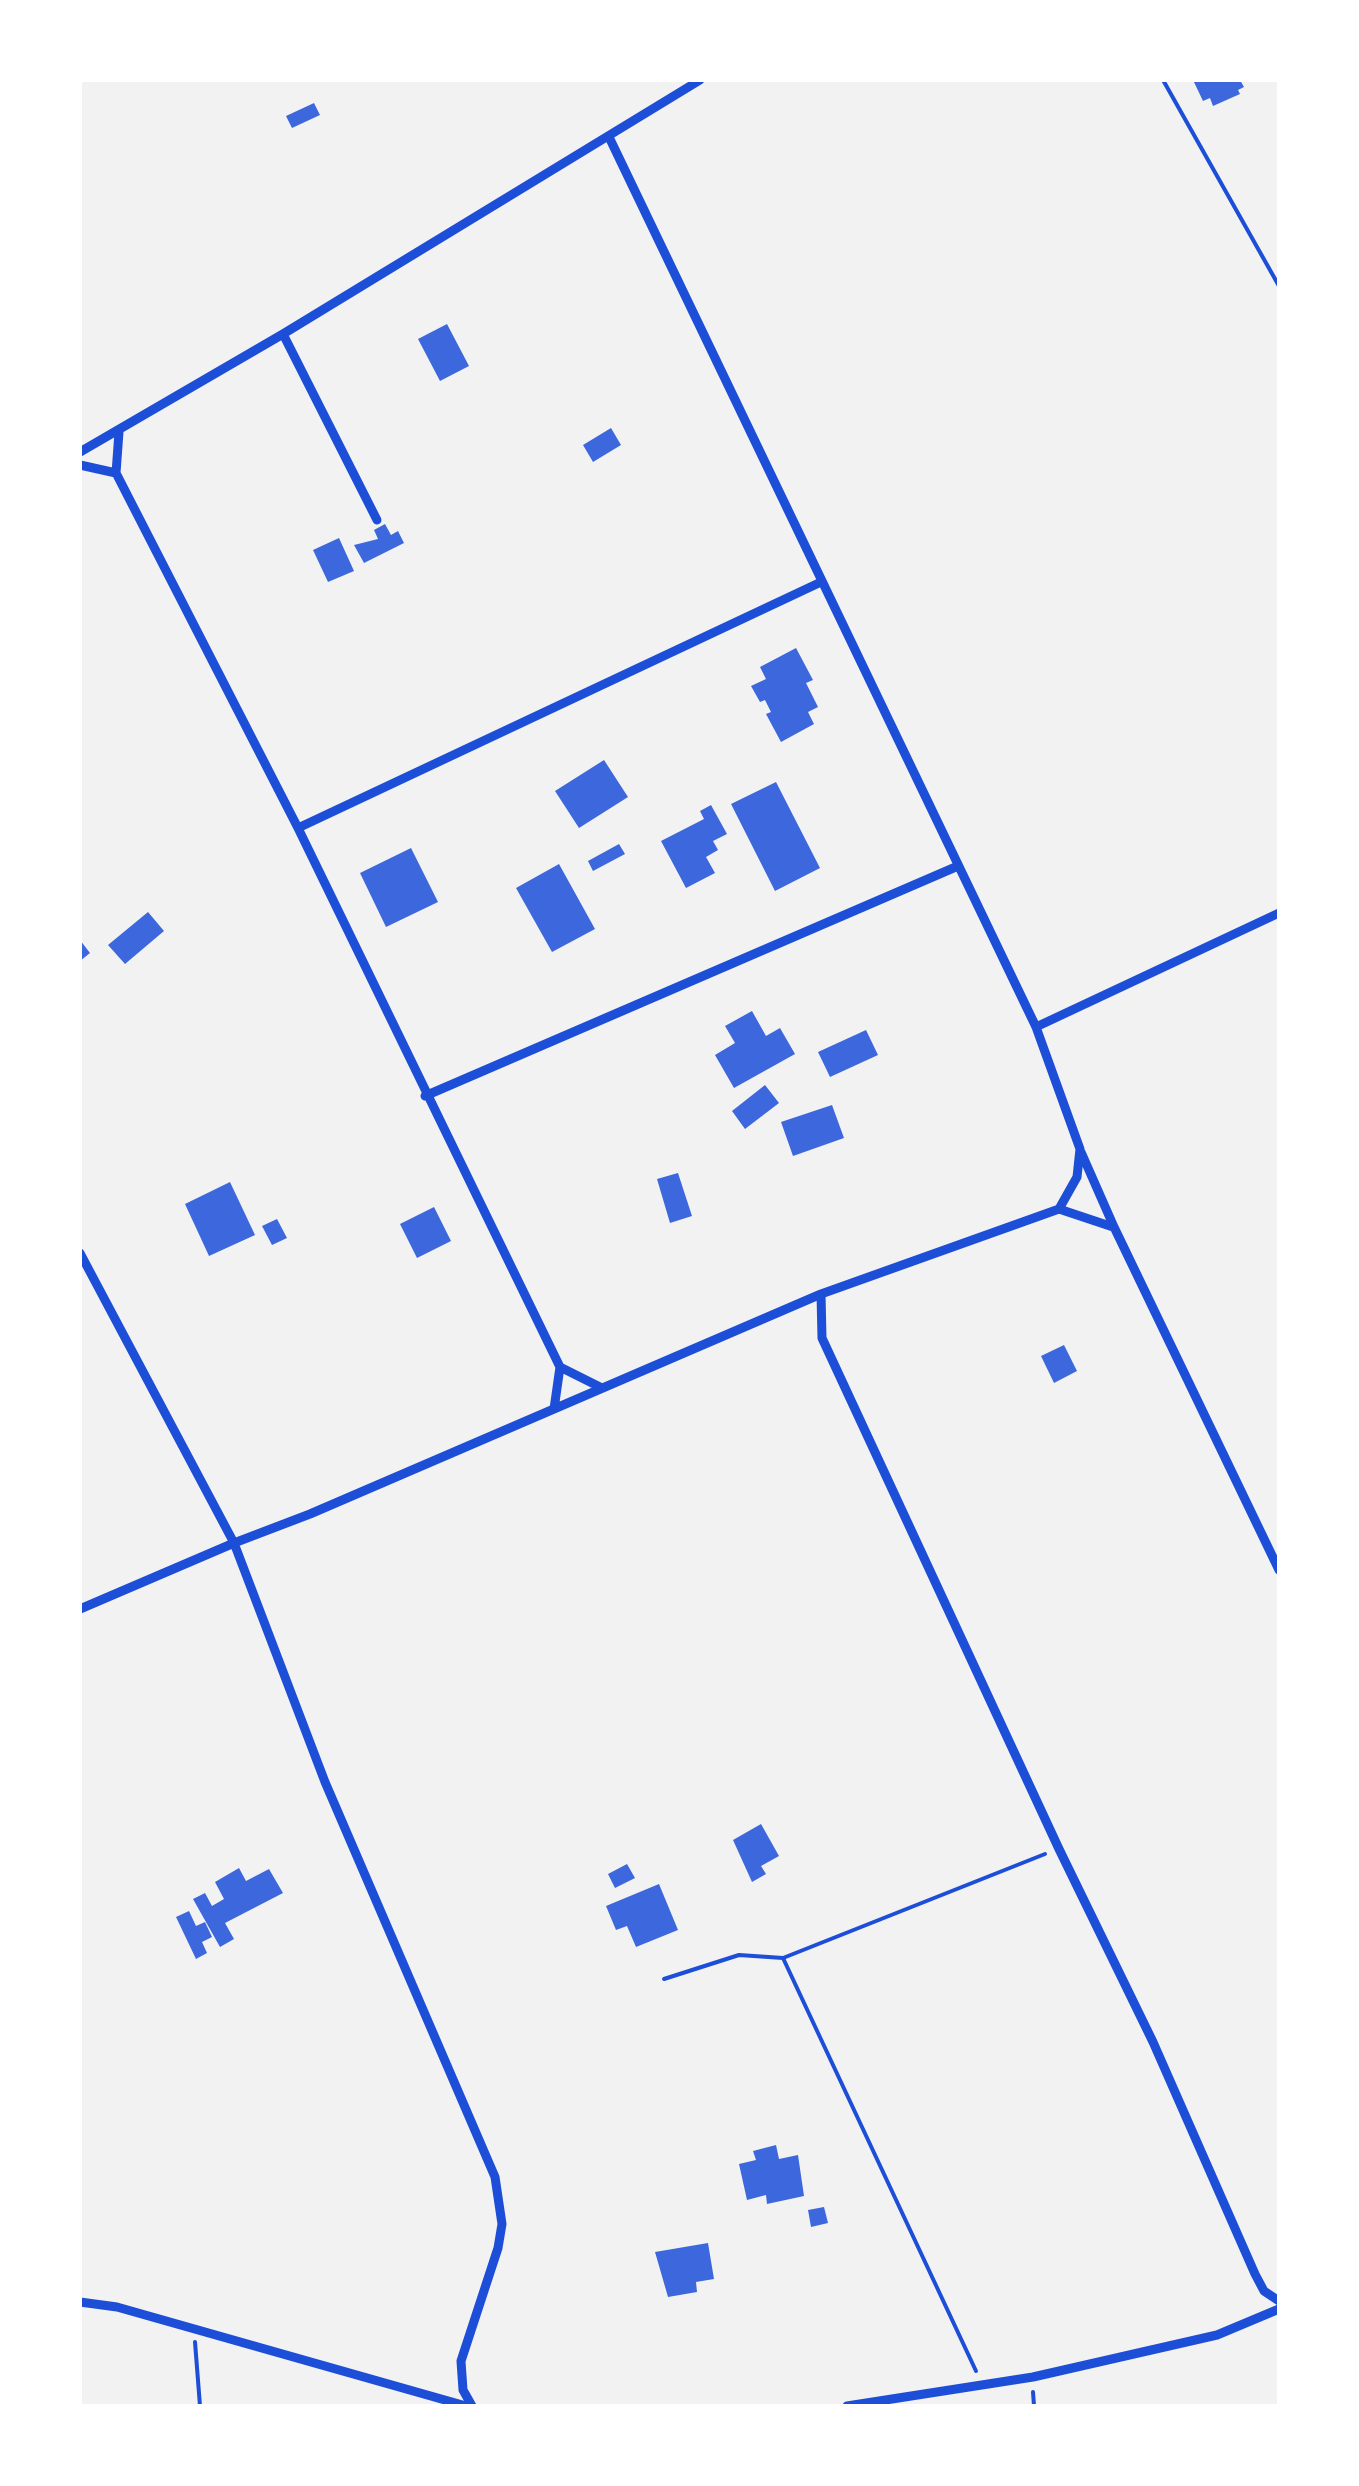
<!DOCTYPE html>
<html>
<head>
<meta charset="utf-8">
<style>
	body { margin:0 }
	#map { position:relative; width:1359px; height:2486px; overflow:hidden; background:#f2f2f2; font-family:Helvetica,sans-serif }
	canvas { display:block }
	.frame { position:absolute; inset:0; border:82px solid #fff; pointer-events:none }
</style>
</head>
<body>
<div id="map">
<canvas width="1359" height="2486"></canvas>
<div class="frame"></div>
</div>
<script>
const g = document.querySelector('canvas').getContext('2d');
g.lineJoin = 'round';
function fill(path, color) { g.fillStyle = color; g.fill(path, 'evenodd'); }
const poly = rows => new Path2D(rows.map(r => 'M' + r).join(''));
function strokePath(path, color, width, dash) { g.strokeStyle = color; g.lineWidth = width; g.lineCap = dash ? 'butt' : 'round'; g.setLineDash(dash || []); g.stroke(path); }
fill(poly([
	[1193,80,1240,80,1244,87,1238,90,1240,94,1213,106,1210,98,1203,101],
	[314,103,320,115,292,128,286,116],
	[447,324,469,366,440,381,418,339],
	[611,428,621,445,593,462,583,445],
	[385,524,391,535,398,531,404,543,364,563,354,545,378,539,374,530],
	[339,538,354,571,328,582,313,550],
	[796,648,813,680,806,683,818,707,808,712,814,724,781,742,766,714,771,712,765,700,760,702,751,686,766,679,760,667],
	[604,760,628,797,579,828,555,791],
	[776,782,820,868,775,891,731,804],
	[711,805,727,834,713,841,718,850,706,857,715,873,686,888,661,841,704,819,700,811],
	[619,844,625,854,593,871,588,861],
	[411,848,438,902,386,927,360,873],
	[559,864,595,929,552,952,516,888],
	[148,912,164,931,125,964,108,945],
	[80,940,90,953,80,961],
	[752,1011,766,1036,780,1028,795,1054,734,1088,715,1055,735,1043,725,1026],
	[866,1030,878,1055,830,1077,818,1052],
	[765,1085,779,1103,745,1129,732,1111],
	[832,1105,844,1138,793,1156,781,1122],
	[678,1173,692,1216,670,1223,657,1179],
	[230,1182,255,1235,209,1256,185,1204],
	[434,1207,451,1241,417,1258,400,1224],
	[277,1219,287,1238,272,1245,262,1226],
	[1064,1345,1077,1371,1054,1383,1041,1356],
	[761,1824,779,1856,761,1866,766,1874,752,1882,733,1840],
	[627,1864,635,1878,615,1888,608,1874],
	[239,1868,246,1881,269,1869,283,1893,225,1923,234,1939,220,1947,193,1899,205,1893,212,1906,224,1899,215,1882],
	[659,1884,678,1930,636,1947,627,1926,616,1930,606,1906],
	[189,1911,196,1926,205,1922,212,1937,202,1942,207,1953,196,1959,176,1917],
	[776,2145,779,2159,798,2155,804,2196,767,2204,766,2195,747,2200,739,2164,756,2160,753,2151],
	[824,2207,828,2223,811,2227,808,2210],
	[708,2243,714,2279,696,2282,697,2292,668,2297,655,2252]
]), '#3d67dc');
strokePath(poly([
	[1163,80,1279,286],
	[783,1958,976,2371],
	[664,1979,739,1955,783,1958,1045,1854],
	[195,2342,200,2406],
	[1033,2392,1034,2406]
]), '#1d4ed8', 4);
strokePath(poly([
	[283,334,377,520],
	[119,432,116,473,298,828,560,1367,554,1409],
	[80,452,283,334,700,80],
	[80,465,116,473],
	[298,828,821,582],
	[1036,1027,1279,913],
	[425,1096,958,866],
	[1081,1152,1114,1227,1279,1570],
	[1059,1209,1113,1227],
	[80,1253,234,1543,325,1782,495,2177,502,2224,498,2248,461,2361,463,2390,472,2406],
	[821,1294,822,1338,1059,1849,1153,2042,1255,2274,1264,2291,1279,2301],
	[560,1367,602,1388],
	[80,1609,234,1543,310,1514,821,1294,1059,1209,1077,1177,1080,1149,1036,1027,609,137],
	[80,2302,117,2307,466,2406],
	[847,2406,1033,2377,1217,2335,1279,2309]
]), '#1d4ed8', 9);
</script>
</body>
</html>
